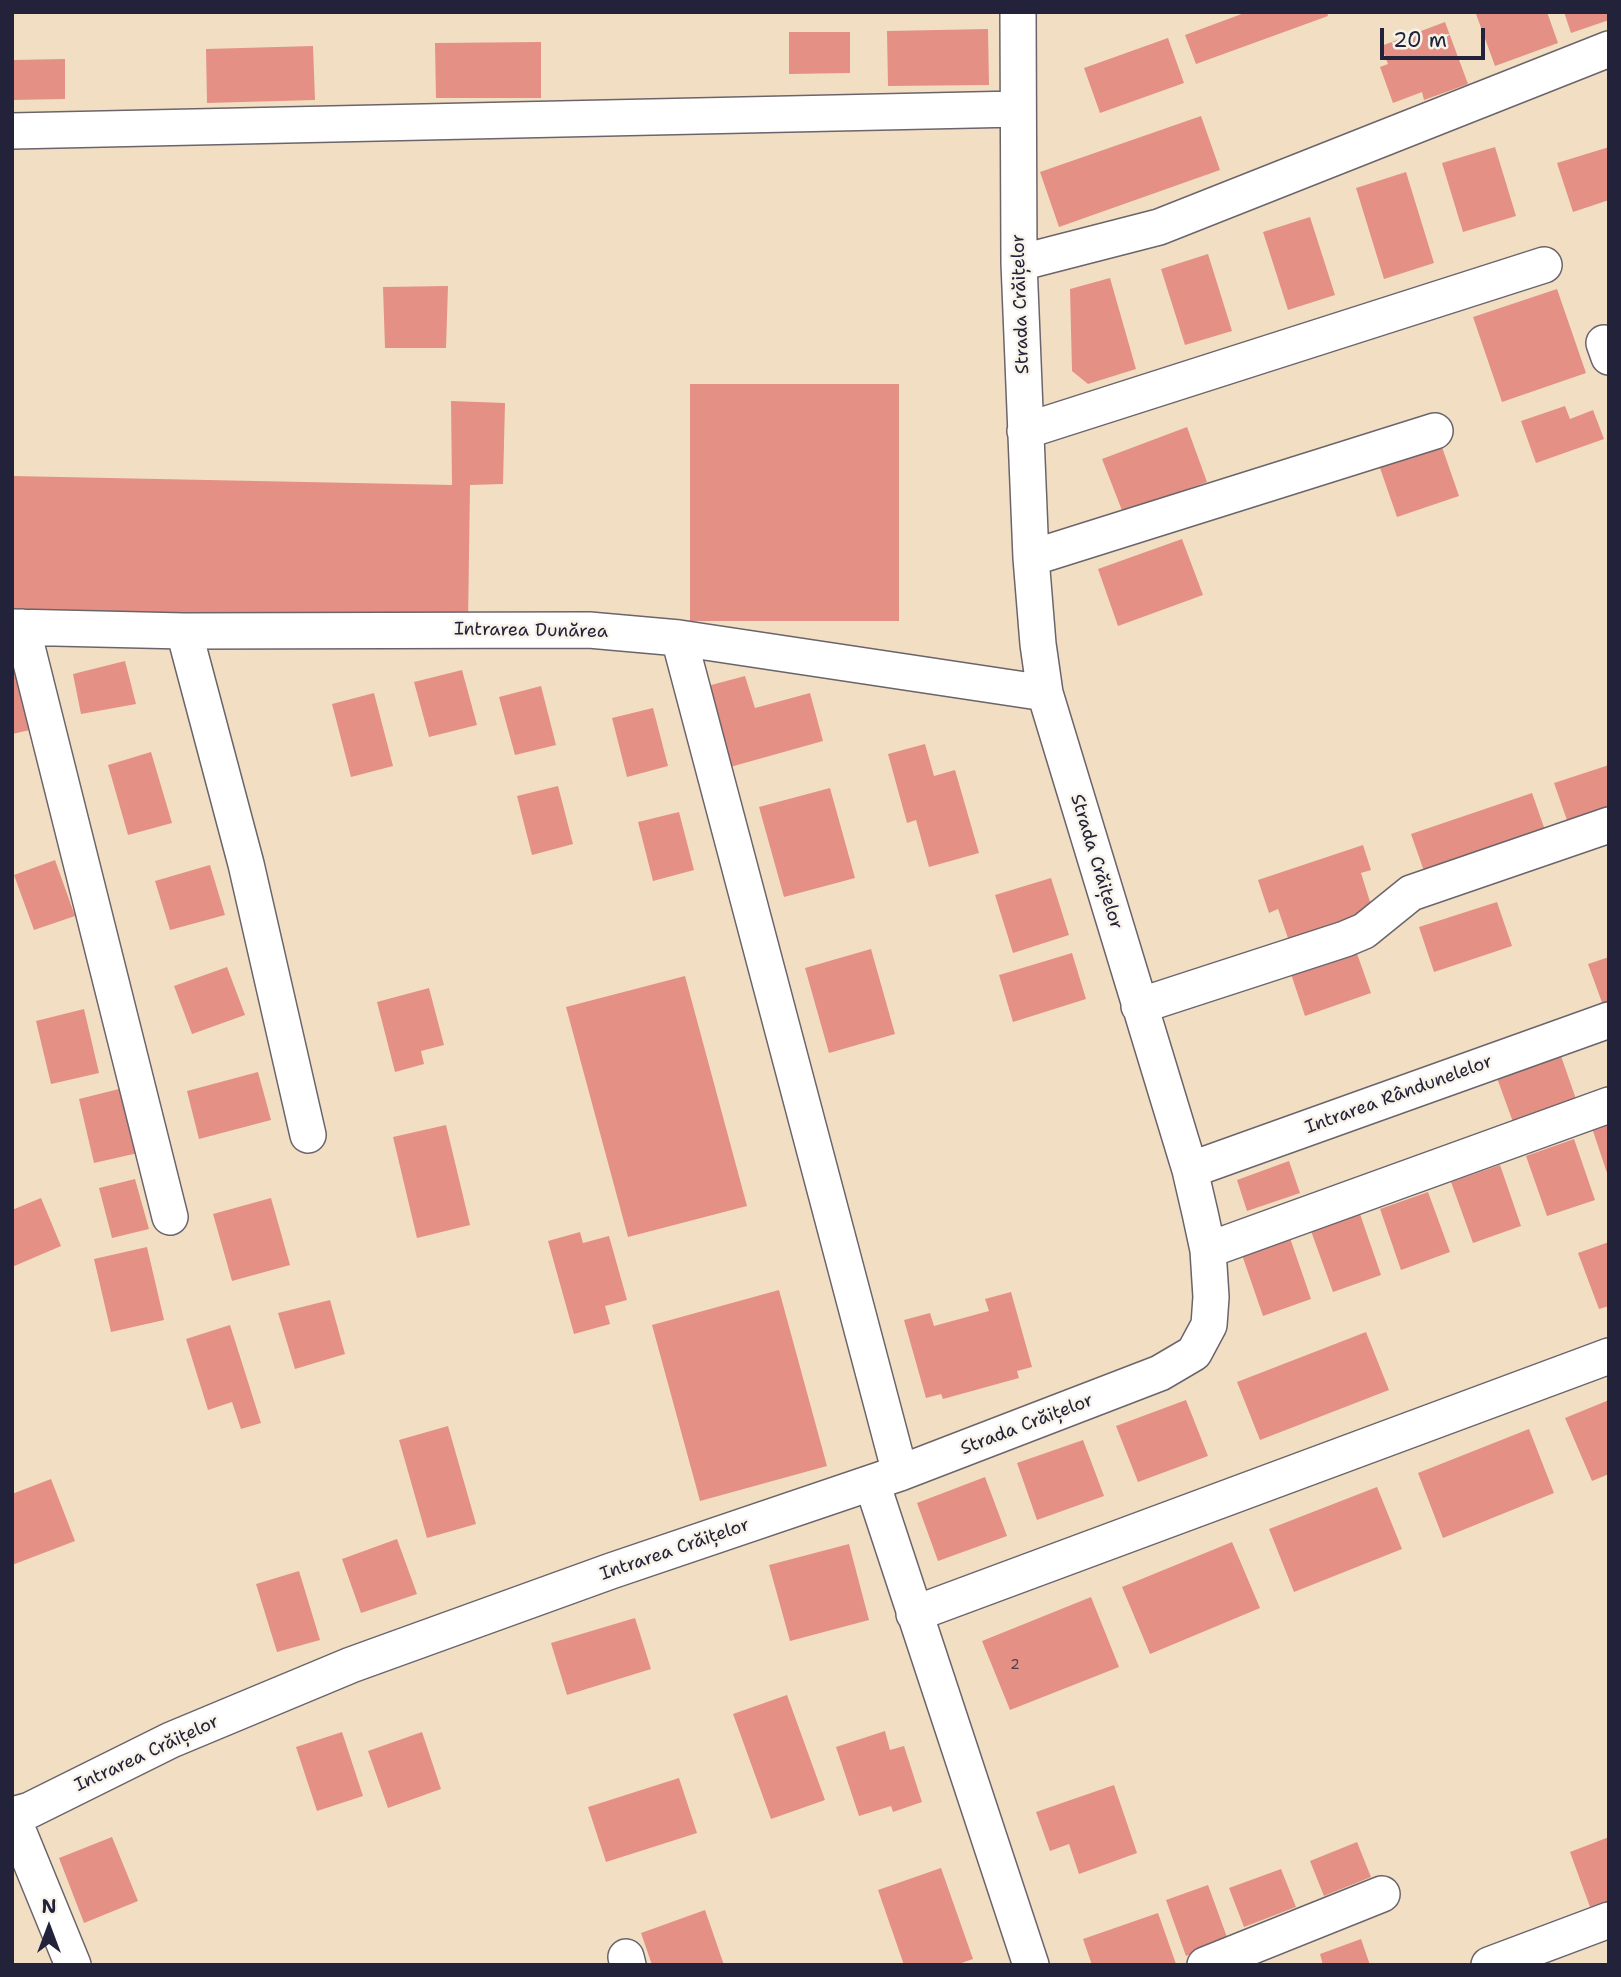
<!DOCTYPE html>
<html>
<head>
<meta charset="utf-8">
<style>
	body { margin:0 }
	#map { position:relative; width:1621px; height:1977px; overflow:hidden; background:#f2dfc3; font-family:"Shantell Sans",sans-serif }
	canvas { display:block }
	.frame { position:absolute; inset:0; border:14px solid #22223b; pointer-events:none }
	.north { position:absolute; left:14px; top:1893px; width:70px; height:70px; -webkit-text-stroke:5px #f7f3e8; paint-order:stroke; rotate:0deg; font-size:19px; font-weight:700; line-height:28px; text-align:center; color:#22223b }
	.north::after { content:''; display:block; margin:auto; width:24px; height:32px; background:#22223b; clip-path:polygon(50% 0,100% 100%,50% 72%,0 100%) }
	.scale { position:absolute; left:1380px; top:28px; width:105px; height:32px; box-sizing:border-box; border:4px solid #22223b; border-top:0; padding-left:9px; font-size:21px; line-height:24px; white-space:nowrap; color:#22223b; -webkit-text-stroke:5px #f7f3e8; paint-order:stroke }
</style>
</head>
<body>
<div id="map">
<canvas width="1621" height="1977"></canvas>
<div class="frame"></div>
<div class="north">N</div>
<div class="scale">20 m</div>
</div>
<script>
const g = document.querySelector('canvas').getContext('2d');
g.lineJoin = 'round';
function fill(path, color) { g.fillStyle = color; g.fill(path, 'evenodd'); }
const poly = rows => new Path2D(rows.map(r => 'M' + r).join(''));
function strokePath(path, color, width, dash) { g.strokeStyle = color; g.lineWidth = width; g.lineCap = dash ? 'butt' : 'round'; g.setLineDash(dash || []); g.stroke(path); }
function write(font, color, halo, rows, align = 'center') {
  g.font = font + ' "Shantell Sans",sans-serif'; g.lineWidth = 5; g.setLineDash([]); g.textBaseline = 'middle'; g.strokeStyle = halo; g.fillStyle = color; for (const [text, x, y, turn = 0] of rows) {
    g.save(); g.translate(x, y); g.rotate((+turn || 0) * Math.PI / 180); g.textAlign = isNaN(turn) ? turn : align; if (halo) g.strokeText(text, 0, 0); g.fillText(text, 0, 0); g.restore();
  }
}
fill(poly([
	[1247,12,1327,12,1328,16,1196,64,1185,35],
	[1480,12,1547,12,1558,43,1495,66,1476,14],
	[1564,12,1609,12,1609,20,1571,33],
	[1445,22,1468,84,1424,100,1422,92,1393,103,1380,67,1388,64,1381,46],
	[988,29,989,85,888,86,887,31],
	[789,32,850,32,850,73,789,74],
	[1168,38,1184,83,1100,113,1084,68],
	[541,42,541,98,436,98,435,43],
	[313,46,315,100,207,103,206,49],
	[65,59,65,99,12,100,12,60],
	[1201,116,1220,170,1059,227,1040,172],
	[1495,147,1516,216,1463,232,1442,163],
	[1609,147,1609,200,1573,212,1557,163],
	[1406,172,1434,263,1384,279,1356,188],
	[1310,217,1335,295,1288,310,1263,232],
	[1208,254,1232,331,1185,345,1161,269],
	[1110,278,1136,369,1088,384,1072,371,1070,289],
	[448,286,446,348,385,348,383,287],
	[1557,289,1586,373,1502,402,1473,317],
	[690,384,899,384,899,621,690,621],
	[451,401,505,403,503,484,470,485,468,623,12,614,12,476,452,485],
	[1565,406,1570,419,1593,410,1604,439,1536,463,1521,421],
	[1187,427,1207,482,1123,513,1102,459],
	[1442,447,1459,496,1397,517,1380,468],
	[1182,539,1203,595,1118,626,1098,569],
	[12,658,30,730,12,734],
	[125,661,136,704,81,714,73,674],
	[462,670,477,725,429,737,414,682],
	[745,676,755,708,810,693,823,741,723,769,700,688],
	[541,686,556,745,515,755,499,697],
	[374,693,393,766,351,777,332,704],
	[653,708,668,766,627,777,612,718],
	[925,744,934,776,955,770,979,853,929,867,916,820,907,823,888,754],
	[151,752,172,823,128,835,108,765],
	[1609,765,1609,809,1568,823,1554,783],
	[558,786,573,844,532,855,517,796],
	[830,788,855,878,784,897,759,807],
	[1532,793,1546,833,1425,874,1411,834],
	[679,812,694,870,653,881,638,822],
	[1363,845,1371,870,1361,873,1372,908,1345,929,1291,947,1278,909,1269,913,1258,880],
	[55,860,75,916,34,930,14,875],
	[210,865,225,915,170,930,155,881],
	[1051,878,1069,935,1013,953,995,895],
	[1497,902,1512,946,1434,972,1419,927],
	[1355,948,1371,993,1305,1016,1290,971],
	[871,949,895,1034,829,1053,805,968],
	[1072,953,1086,999,1013,1022,999,975],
	[1609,957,1609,1006,1604,1008,1588,964],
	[227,967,245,1015,192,1034,174,986],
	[685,976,747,1206,628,1237,566,1007],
	[429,988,444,1045,421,1051,424,1064,395,1072,377,1002],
	[84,1009,99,1073,51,1084,36,1021],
	[1561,1056,1576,1099,1513,1122,1497,1078],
	[258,1072,271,1120,199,1139,187,1091],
	[123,1088,138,1153,94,1163,79,1099],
	[1609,1122,1609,1176,1608,1176,1592,1128],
	[446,1125,470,1225,417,1238,393,1137],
	[1574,1139,1595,1200,1547,1216,1526,1156],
	[1289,1161,1300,1193,1247,1211,1237,1180],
	[1500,1165,1521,1226,1473,1243,1451,1182],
	[135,1179,149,1229,112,1238,99,1188],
	[1428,1192,1450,1252,1401,1270,1380,1209],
	[41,1198,61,1246,12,1267,12,1210],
	[271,1198,290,1265,232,1281,213,1214],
	[1360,1214,1381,1275,1333,1292,1311,1231],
	[580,1232,583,1243,609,1236,627,1300,605,1306,610,1324,574,1334,548,1241],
	[1290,1238,1311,1299,1263,1316,1242,1255],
	[1609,1242,1609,1306,1599,1309,1578,1253],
	[147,1247,164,1320,111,1332,94,1259],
	[779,1290,827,1466,700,1501,652,1325],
	[1011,1292,1032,1367,1017,1371,1019,1378,943,1399,941,1394,926,1398,904,1320,930,1313,934,1326,989,1311,985,1299],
	[330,1300,345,1354,295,1369,278,1313],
	[230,1325,261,1423,241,1429,232,1402,208,1410,186,1339],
	[1366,1332,1389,1390,1260,1440,1237,1382],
	[1186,1400,1208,1456,1138,1482,1116,1426],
	[1609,1400,1609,1474,1592,1481,1565,1418],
	[448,1426,476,1524,427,1538,399,1440],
	[1529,1429,1554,1493,1443,1538,1418,1473],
	[1083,1440,1104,1496,1037,1520,1017,1463],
	[985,1477,1007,1536,938,1561,917,1503],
	[51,1479,75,1541,12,1565,12,1494],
	[1377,1487,1402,1549,1294,1592,1269,1529],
	[397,1539,417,1594,361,1613,342,1559],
	[1232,1542,1260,1608,1150,1654,1122,1587],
	[849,1544,869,1620,790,1641,769,1565],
	[299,1571,320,1640,277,1652,256,1584],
	[1091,1597,1119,1667,1010,1710,982,1641],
	[635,1618,651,1669,567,1695,551,1643],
	[787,1695,825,1800,771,1819,733,1714],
	[885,1731,890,1750,904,1746,922,1802,893,1812,891,1806,859,1816,836,1747],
	[342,1732,363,1796,317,1811,296,1747],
	[422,1732,441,1789,388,1808,368,1751],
	[679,1778,697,1833,606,1862,588,1807],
	[1114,1785,1137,1853,1079,1874,1069,1844,1050,1851,1036,1812],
	[112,1837,138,1901,84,1923,59,1858],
	[1609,1837,1609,1901,1590,1907,1570,1852],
	[1357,1842,1371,1877,1324,1896,1310,1861],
	[941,1868,973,1959,956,1965,904,1965,878,1890],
	[1281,1869,1296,1907,1244,1927,1229,1888],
	[1208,1885,1228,1940,1186,1956,1166,1900],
	[705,1910,724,1965,652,1965,641,1933],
	[1158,1913,1176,1964,1092,1965,1083,1939],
	[1361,1939,1370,1965,1323,1965,1320,1954]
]), '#e49085');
const minor = poly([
	[12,131,1018,109],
	[1019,263,1159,227,1609,49],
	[1604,343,1609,357],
	[1025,431,1544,265],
	[1031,558,1435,431],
	[12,627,184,631,589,630,679,638,1045,693],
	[22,627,170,1217],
	[184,631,246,864,308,1135],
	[679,638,900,1473],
	[1139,1006,1345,939,1364,931,1411,893,1609,825],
	[1190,1170,1609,1020],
	[1208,1250,1609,1105],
	[872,1483,1031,1965],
	[914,1614,1609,1356],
	[12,1815,30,1810,171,1740,351,1665,611,1571,900,1473,1160,1373,1194,1353,1209,1325,1211,1297,1208,1250,1200,1213,1190,1170,1045,693,1038,644,1031,558,1019,263,1018,12],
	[12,1816,73,1965],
	[626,1957,628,1965],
	[1205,1965,1382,1894],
	[1489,1965,1609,1920]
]);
strokePath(minor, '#6b646b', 38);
strokePath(minor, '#fff', 35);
write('14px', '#523e4e', null, [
	["2",1015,1665]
]);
write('18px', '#22223b', '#f7f3e8', [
	["Strada Crăițelor",1021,304,-92],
	["Intrarea Dunărea",531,631,1],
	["Strada Crăițelor",1096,862,73],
	["Intrarea Rândunelelor",1399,1095,-20],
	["Strada Crăițelor",1027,1425,-21],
	["Intrarea Crăițelor",675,1550,-19],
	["Intrarea Crăițelor",147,1754,-25]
]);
</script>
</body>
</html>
